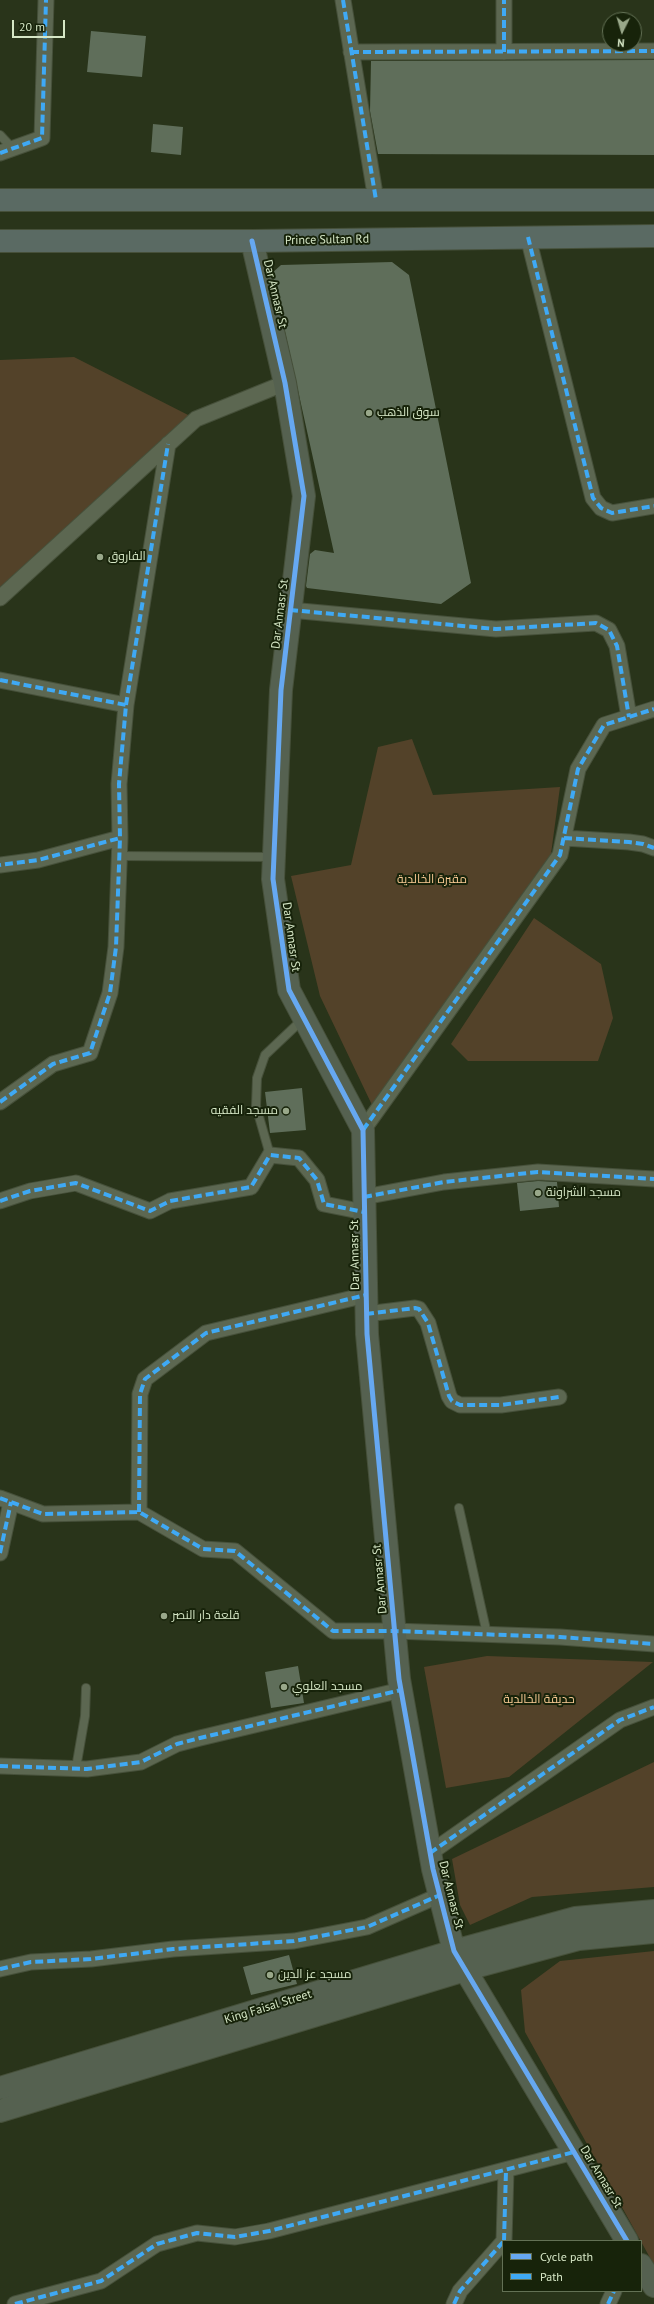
<!DOCTYPE html>
<html>
<head>
<meta charset="utf-8">
<style>
	body { margin:0 }
	#map { position:relative; width:654px; height:2304px; overflow:hidden; background:#29341a; font-family:"PT Sans",sans-serif }
	canvas { display:block }
	.legend { position:absolute; left:502px; top:2240px; width:140px; height:52px; box-sizing:border-box; background:#17230a; border:1px solid #637155; margin:0; padding:5px 7px; list-style:none; font-size:12px; color:#d6e7c6 }
	.legend li { display:flex; align-items:center; gap:8px; height:20px }
	.legend b { width:20px; border:1px solid #637155 }
	.north { position:absolute; left:602px; top:12px; width:40px; height:40px; box-sizing:border-box; background:#17230a; border:1px solid #637155; border-radius:50%; rotate:185deg; font-size:11px; font-weight:700; line-height:16px; text-align:center; color:#d6e7c6 }
	.north::after { content:''; display:block; margin:auto; width:14px; height:18px; background:#99a88a; clip-path:polygon(50% 0,100% 100%,50% 72%,0 100%) }
	.scale { position:absolute; left:12px; top:20px; width:53px; height:18px; box-sizing:border-box; border:2px solid #d6e7c6; border-top:0; padding-left:5px; font-size:12px; line-height:14px; white-space:nowrap; color:#d6e7c6; -webkit-text-stroke:3px #17230a; paint-order:stroke }
</style>
</head>
<body>
<div id="map">
<canvas width="654" height="2304"></canvas>
<ul class="legend">
<li><b style="height:5px;background:#66a8f1"></b>Cycle path</li>
<li><b style="height:5px;background:#3fa9f5"></b>Path</li>
</ul>
<div class="north">N</div>
<div class="scale">20 m</div>
</div>
<script>
const g = document.querySelector('canvas').getContext('2d');
g.lineJoin = 'round';
function fill(path, color) { g.fillStyle = color; g.fill(path, 'evenodd'); }
const poly = rows => new Path2D(rows.map(r => 'M' + r).join(''));
function strokePath(path, color, width, dash) { g.strokeStyle = color; g.lineWidth = width; g.lineCap = dash ? 'butt' : 'round'; g.setLineDash(dash || []); g.stroke(path); }
function write(font, color, halo, rows, align = 'center') {
  g.font = font + ' "PT Sans",Cairo,sans-serif'; g.lineWidth = 4; g.setLineDash([]); g.textBaseline = 'middle'; g.strokeStyle = halo; g.fillStyle = color; for (const [text, x, y, turn = 0] of rows) {
    g.save(); g.translate(x, y); g.rotate((+turn || 0) * Math.PI / 180); g.textAlign = isNaN(turn) ? turn : align; if (halo) g.strokeText(text, 0, 0); g.fillText(text, 0, 0); g.restore();
  }
}
fill(poly([
	[74,357,196,419,0,598,0,360],
	[412,739,433,795,560,787,551,854,372,1105,320,996,291,876,351,865,378,747],
	[534,918,601,964,613,1018,598,1061,468,1061,451,1044],
	[487,1656,653,1662,509,1777,446,1788,424,1667],
	[654,1762,654,1887,532,1897,470,1925,460,1905,452,1859],
	[654,1951,654,2265,525,2032,521,1990,560,1961]
]), '#534229');
fill(poly([
	[91,31,146,36,142,77,87,72],
	[654,60,654,155,378,154,370,111,371,61],
	[153,124,183,127,181,155,151,152],
	[392,262,409,275,471,583,441,604,307,588,306,586,310,554,315,550,334,553,272,273,281,265],
	[302,1088,306,1130,270,1133,265,1092],
	[538,1181,557,1182,559,1207,520,1211,517,1183],
	[298,1666,304,1703,271,1708,265,1672],
	[289,1955,297,1984,251,1995,243,1967]
]), '#5f6e5a');
const lane = poly([
	[0,135,13,149],
	[119,856,273,857],
	[270,1155,256,1106,257,1078,265,1055,303,1019],
	[459,1508,487,1634],
	[76,1768,85,1716,86,1688]
]);
const street = poly([
	[343,0,376,200],
	[351,52,654,51],
	[504,52,504,0],
	[0,153,42,138,46,0],
	[528,237,593,498,601,508,612,513,654,506],
	[0,598,196,419,285,383],
	[290,610,496,629,596,623,609,630,617,646,629,717],
	[0,680,126,705,119,784,120,838,38,860,0,865],
	[126,705,168,444],
	[564,838,629,842,643,844,654,848],
	[0,1102,53,1064,90,1053,110,993,116,947,120,838],
	[363,1130,560,855,578,769,604,725,654,709],
	[364,1197,444,1182,538,1172,654,1179],
	[0,1201,30,1191,76,1183,150,1211,170,1201,251,1187,270,1155,299,1158,317,1180,324,1204,364,1212],
	[366,1314,415,1308,419,1309,428,1323,449,1396,452,1401,460,1405,501,1405,559,1397],
	[0,1498,43,1514,139,1512,203,1549,235,1551,333,1631,394,1631,560,1637,654,1644],
	[139,1512,140,1394,145,1379,206,1333,366,1295],
	[0,1553,11,1502],
	[0,1766,87,1769,141,1762,177,1744,200,1738,401,1690],
	[430,1853,620,1720,654,1707],
	[0,1969,31,1962,91,1959,173,1949,294,1941,367,1927,440,1895],
	[504,2241,506,2170],
	[15,2304,101,2281,157,2244,197,2233,235,2237,269,2231,574,2152],
	[454,2304,460,2291,503,2242],
	[608,2304,614,2291]
]);
const secondary = poly([
	[252,241,285,383,304,496,281,690,273,879,289,990,363,1130,367,1334,399,1679,433,1869,454,1951,627,2241],
	[0,2088,454,1951,575,1918,654,1911],
	[0,2111,475,1967,579,1939,654,1932],
	[641,2265,654,2286]
]);
const highway = poly([
	[0,200,654,200],
	[0,241,252,241,654,236]
]);
strokePath(lane, '#46503a', 10);
strokePath(street, '#46503a', 17);
strokePath(secondary, '#46503a', 24);
strokePath(highway, '#46503a', 24);
strokePath(lane, '#5c6751', 8);
strokePath(street, '#5c6751', 15);
strokePath(secondary, '#556150', 22);
strokePath(highway, '#5a6a63', 22);
strokePath(poly([
	[343,0,376,200],
	[351,52,654,51],
	[504,52,504,0],
	[0,153,42,138,46,0],
	[528,237,593,498,601,508,612,513,654,506],
	[290,610,496,629,596,623,609,630,617,646,629,717],
	[0,680,126,705,119,784,120,838,38,860,0,865],
	[126,705,168,444],
	[564,838,629,842,643,844,654,848],
	[0,1102,53,1064,90,1053,110,993,116,947,120,838],
	[363,1130,560,855,578,769,604,725,654,709],
	[364,1197,444,1182,538,1172,654,1179],
	[0,1201,30,1191,76,1183,150,1211,170,1201,251,1187,270,1155,299,1158,317,1180,324,1204,364,1212],
	[366,1314,415,1308,419,1309,428,1323,449,1396,452,1401,460,1405,501,1405,559,1397],
	[0,1498,43,1514,139,1512,203,1549,235,1551,333,1631,394,1631,560,1637,654,1644],
	[139,1512,140,1394,145,1379,206,1333,366,1295],
	[0,1553,11,1502],
	[0,1766,87,1769,141,1762,177,1744,200,1738,401,1690],
	[430,1853,620,1720,654,1707],
	[0,1969,31,1962,91,1959,173,1949,294,1941,367,1927,440,1895],
	[504,2241,506,2170],
	[15,2304,101,2281,157,2244,197,2233,235,2237,269,2231,574,2152],
	[454,2304,460,2291,503,2242],
	[608,2304,614,2291]
]), '#3fa9f5', 4, [8, 4]);
strokePath(poly([
	[252,241,285,383,304,496,281,690,273,879,289,990,363,1130,367,1334,399,1679,433,1869,454,1951,627,2241]
]), '#66a8f1', 5);
for (const [x, y, r, color] of [
	[369,413,4,"#99a88a"],
	[100,557,4,"#99a88a"],
	[286,1111,4,"#99a88a"],
	[538,1193,4,"#99a88a"],
	[164,1616,4,"#99a88a"],
	[284,1687,4,"#99a88a"],
	[270,1975,4,"#99a88a"]
]) { const dot = new Path2D(); dot.arc(x, y, r, 0, 2 * Math.PI); g.fillStyle = color; g.fill(dot); strokePath(dot, '#17230a', 1.5); }
write('12px', '#d6e7c6', '#17230a', [
	["Prince Sultan Rd",327,240,-1],
	["Dar Annasr St",275,294,77],
	["Dar Annasr St",280,614,-83],
	["Dar Annasr St",291,937,82],
	["Dar Annasr St",355,1255,-91],
	["Dar Annasr St",380,1579,-95],
	["Dar Annasr St",451,1895,76],
	["King Faisal Street",268,2007,-17],
	["Dar Annasr St",601,2177,59]
]);
write('12px', '#d6e7c6', '#17230a', [
	["سوق الذهب",377,413],
	["الفاروق",108,557],
	["مسجد الفقيه",278,1111,"right"],
	["مسجد الشراونة",546,1193],
	["قلعة دار النصر",172,1616],
	["مسجد العلوي",292,1687],
	["مسجد عز الدين",278,1975]
], 'left');
write('12px', '#f9ca94', '#17230a', [
	["مقبرة الخالدية",432,880],
	["حديقة الخالدية",539,1700]
]);
</script>
</body>
</html>
